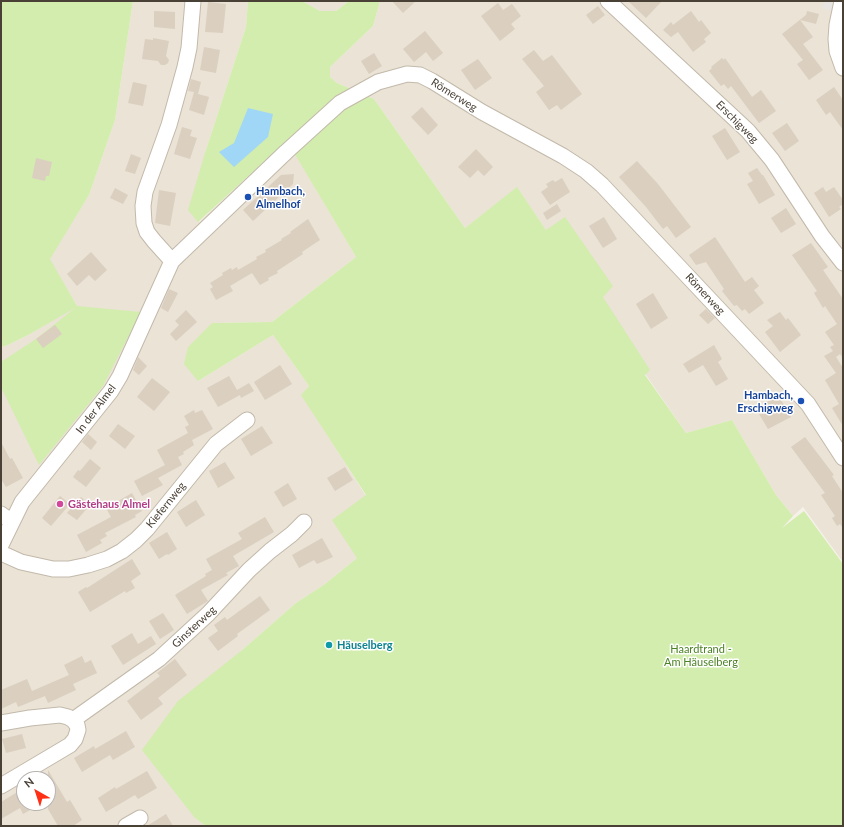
<!DOCTYPE html>
<html>
<head>
<meta charset="utf-8">
<style>
	body { margin:0 }
	#map { position:relative; width:844px; height:827px; overflow:hidden; background:#f6f1e9; font-family:Lato,sans-serif }
	canvas { display:block }
	.frame { position:absolute; inset:0; border:2px solid #4a4136; pointer-events:none }
	.north { position:absolute; left:16px; top:771px; width:40px; height:40px; box-sizing:border-box; background:#fff; border:1px solid #b7b3af; border-radius:50%; rotate:321deg; font-size:11px; font-weight:700; line-height:16px; text-align:center; color:#4a4136 }
	.north::after { content:''; display:block; margin:auto; width:14px; height:18px; background:#ff3016; clip-path:polygon(50% 0,100% 100%,50% 72%,0 100%) }
</style>
</head>
<body>
<div id="map">
<canvas width="844" height="827"></canvas>
<div class="frame"></div>
<div class="north">N</div>
</div>
<script>
const g = document.querySelector('canvas').getContext('2d');
g.lineJoin = 'round';
function fill(path, color) { g.fillStyle = color; g.fill(path, 'evenodd'); }
const poly = rows => new Path2D(rows.map(r => 'M' + r).join(''));
function strokePath(path, color, width, dash) { g.strokeStyle = color; g.lineWidth = width; g.lineCap = dash ? 'butt' : 'round'; g.setLineDash(dash || []); g.stroke(path); }
function write(font, color, halo, rows, align = 'center') {
  g.font = font + ' Lato,sans-serif'; g.lineWidth = 3; g.setLineDash([]); g.textBaseline = 'middle'; g.strokeStyle = halo; g.fillStyle = color; for (const [text, x, y, turn = 0] of rows) {
    g.save(); g.translate(x, y); g.rotate((+turn || 0) * Math.PI / 180); g.textAlign = isNaN(turn) ? turn : align; if (halo) g.strokeText(text, 0, 0); g.fillText(text, 0, 0); g.restore();
  }
}
fill(poly([
	[133,1,248,1,246,27,205,153,199,222,287,140,356,257,272,322,212,323,198,381,273,335,309,386,302,395,366,496,357,558,325,584,296,603,241,651,195,818,206,826,1,826,1,347,8,345,30,334,77,306,49,259,89,195,115,120],
	[24,779,48,779,48,803,24,803],
	[302,1,349,1,336,11,320,11],
	[380,1,843,1,843,562,803,507,793,516,776,495,732,420,686,433,517,188,465,228,374,99,337,83,330,77,330,67,373,26]
]), '#eae3d6');
fill(poly([
	[1,1,133,1,115,120,89,195,50,259,77,306,141,312,103,386,39,465,1,387,1,362,36,339,75,308,30,334,8,345,1,347],
	[248,1,302,1,320,11,336,11,349,1,380,1,373,26,330,67,330,77,337,83,374,99,465,228,517,187,546,230,565,217,613,286,603,297,650,370,645,375,686,433,732,420,776,495,793,516,782,528,804,511,843,564,843,826,206,826,195,818,142,750,178,701,241,651,296,603,325,584,357,558,332,520,366,495,301,395,309,386,273,335,198,381,184,364,188,347,212,323,272,322,356,257,287,141,198,222,188,210,205,153,246,27]
]), '#d3edae');
fill(poly([
	[825,1,834,1,831,11,822,8]
]), '#e7e4e1');
fill(poly([
	[248,108,273,114,268,137,234,167,219,152,234,143]
]), '#a1d7f6');
fill(poly([
	[392,1,416,1,403,13],
	[628,1,662,1,646,18],
	[208,2,226,4,223,33,205,32],
	[498,3,503,10,512,4,521,16,511,24,515,29,500,41,481,16],
	[598,6,605,15,593,24,586,15],
	[154,11,175,12,175,29,154,27],
	[691,11,699,22,701,20,711,33,704,39,706,42,693,52,678,32,671,37,663,30,671,22,673,25],
	[807,11,819,14,816,24,800,20,813,37,803,44,823,70,809,80,797,64,803,60,782,34,806,15],
	[425,31,443,53,433,61,426,52,414,62,403,49],
	[153,38,169,41,166,56,169,60,168,63,165,65,161,65,158,61,142,59,145,39,153,40],
	[204,47,220,50,216,73,200,70],
	[534,50,543,61,552,55,582,94,561,110,557,105,549,110,536,92,544,86,522,59],
	[374,53,382,66,369,74,361,61],
	[722,58,724,60,725,58,752,97,761,90,776,111,759,123,731,86,728,89,724,84,721,86,709,71,712,68,711,67],
	[478,59,492,78,475,90,461,70],
	[191,79,201,82,198,94,209,97,204,115,189,110,194,92,188,91],
	[133,82,147,85,143,106,128,103],
	[834,87,843,100,843,130,830,112,826,115,816,100],
	[422,107,438,125,428,135,411,117],
	[787,123,799,141,785,151,772,133],
	[182,127,192,130,190,136,197,138,190,159,174,154],
	[725,128,740,152,727,160,712,136],
	[476,149,493,167,484,176,478,170,470,178,458,167],
	[131,154,141,158,135,174,125,171],
	[36,158,52,162,49,176,46,176,45,181,32,178],
	[637,161,658,184,691,227,676,238,667,226,663,229,646,207,619,177],
	[757,168,762,175,763,175,775,195,759,204,747,184,753,181,748,173],
	[294,174,293,184,253,221,243,210,281,175],
	[562,178,570,192,550,205,541,192,548,187,546,184,553,180,555,182],
	[823,187,826,192,834,187,843,200,843,204,839,207,841,209,829,217,814,193],
	[115,188,128,195,123,204,110,198],
	[159,190,176,193,170,226,155,223],
	[557,204,561,211,547,220,543,213],
	[786,208,796,224,781,233,771,218],
	[604,217,617,239,603,248,589,226],
	[308,219,320,240,302,252,303,254,277,271,278,273,268,278,269,280,260,285,252,273,230,286,233,291,216,300,210,289,213,287,210,283,223,275,222,273,231,268,232,270,237,267,238,270,257,259,256,257,266,252,265,250,282,240,281,239,291,233,290,232],
	[715,237,745,282,752,277,759,286,754,290,764,303,749,314,745,309,742,311,737,305,734,306,722,291,724,289,706,262,696,265,689,255],
	[811,243,828,267,823,270,843,299,843,358,840,354,836,357,843,368,843,426,832,408,839,404,825,380,836,373,824,356,833,351,830,347,834,345,825,332,837,324,825,306,823,308,814,293,817,291,792,255],
	[91,252,107,270,95,281,89,275,77,286,67,274],
	[169,289,178,293,168,312,161,308],
	[653,293,668,318,651,329,636,304],
	[706,309,715,318,708,324,699,315],
	[186,310,197,322,176,341,170,334,179,325,175,321],
	[780,312,786,320,788,318,801,335,780,352,765,332,773,326,767,320],
	[55,325,62,334,43,348,36,339],
	[714,345,722,359,718,362,728,379,716,386,703,365,689,373,683,364],
	[138,357,147,366,139,375,133,370],
	[280,365,292,384,265,400,254,382],
	[229,376,237,390,249,383,254,391,241,398,240,395,218,407,207,388],
	[152,378,170,392,154,411,137,397],
	[778,395,791,417,768,429,756,409],
	[194,410,195,413,202,410,213,429,192,440,194,445,183,452,184,454,178,457,182,465,158,478,163,485,142,496,134,481,165,465,157,450,188,433,185,427,189,425,184,416],
	[118,424,135,436,125,449,109,436],
	[262,426,273,443,251,456,241,439],
	[88,434,97,442,91,450,82,442],
	[805,437,834,475,832,476,843,493,843,528,840,524,837,526,832,518,835,516,821,495,825,493,791,447],
	[1,442,10,459,12,458,23,478,6,487,1,479],
	[90,459,101,468,86,487,73,477,78,470,80,471],
	[225,462,235,478,218,488,209,471],
	[345,467,353,480,335,491,327,478],
	[288,483,297,499,283,507,274,492],
	[132,493,142,511,135,515,136,517,105,533,107,536,100,540,102,543,86,552,77,535,111,517,106,508],
	[60,496,70,504,51,526,42,518],
	[81,497,90,505,77,520,67,513],
	[196,500,205,515,186,527,177,512],
	[265,517,274,532,233,556,239,566,226,573,228,575,201,590,208,601,187,614,175,595,206,576,205,574,212,570,206,559,242,539,238,533],
	[167,532,177,549,168,555,167,554,159,559,149,543],
	[322,538,333,557,317,564,314,560,299,568,292,555],
	[132,559,141,574,131,581,135,588,126,593,125,591,90,612,78,592,86,587,87,588],
	[260,596,270,610,237,634,238,636,218,651,208,638,218,631,214,625,225,617,227,620],
	[163,613,174,630,160,639,149,621],
	[132,633,138,644,151,636,156,644,123,665,111,646],
	[82,656,85,663,91,660,97,673,73,684,76,690,48,703,45,696,18,707,16,702,1,709,1,690,27,679,32,691,69,675,64,665],
	[175,659,187,675,158,698,163,704,141,720,127,701,160,676,157,673],
	[126,731,135,747,113,760,110,755,82,772,74,758,94,746,95,749],
	[22,734,26,748,6,753,2,739],
	[48,770,67,802,70,800,82,820,73,826,58,826,48,809],
	[147,771,157,788,138,799,135,795,106,812,98,798,115,787,116,789],
	[24,788,24,803,43,803,23,814,20,808,1,819,1,802],
	[166,814,173,826,147,826]
]), '#dbcfc0');
const minor = poly([
	[608,1,748,131,772,160,822,236,843,263],
	[842,1,837,25,836,39,837,51,843,68],
	[172,261,154,241,147,232,144,223,143,206,145,192,169,125,185,67,189,48,193,1],
	[1,514,12,522],
	[1,545,22,502,111,391,120,376,172,261,286,152,340,103,378,82,407,74,420,75,432,81,482,112,563,156,586,171,602,185,808,404,843,458],
	[1,553,21,562,53,569,69,569,88,565,107,559,122,551,136,540,147,529,216,444,247,420],
	[73,720,159,659,208,614,249,570,270,551,292,534,304,522],
	[1,723,30,718,60,715,68,717,73,720,77,725,78,730,75,739,70,745,1,786],
	[126,826,140,818]
]);
strokePath(minor, '#c2b9aa', 17);
strokePath(minor, '#fff', 15);
for (const [x, y, r, color] of [
	[248,197,4,"#1a4fb4"],
	[801,401,4,"#1a4fb4"],
	[60,504,4,"#d1479c"],
	[329,645,4,"#0f9aa8"]
]) { const dot = new Path2D(); dot.arc(x, y, r, 0, 2 * Math.PI); g.fillStyle = color; g.fill(dot); strokePath(dot, '#fff', 1.5); }
write('11px', '#4a4136', '#fff', [
	["Römerweg",454,95,32],
	["Erschigweg",737,122,45],
	["Römerweg",705,294,47],
	["In der Almel",96,409,-53],
	["Kiefernweg",166,505,-51],
	["Ginsterweg",194,627,-43]
]);
write('bold 11px', '#164399', '#fff', [
	["Hambach,",256,191],
	["Almelhof",256,204],
	["Hambach,",793,395,"right"],
	["Erschigweg",793,408,"right"]
], 'left');
write('bold 11px', '#b23c85', '#fff', [
	["Gästehaus Almel",68,504]
], 'left');
write('bold 11px', '#0d838f', '#fff', [
	["Häuselberg",337,645]
], 'left');
write('11px', '#4b8224', '#fff', [
	["Haardtrand -",701,649],
	["Am Häuselberg",701,662]
]);
</script>
</body>
</html>
